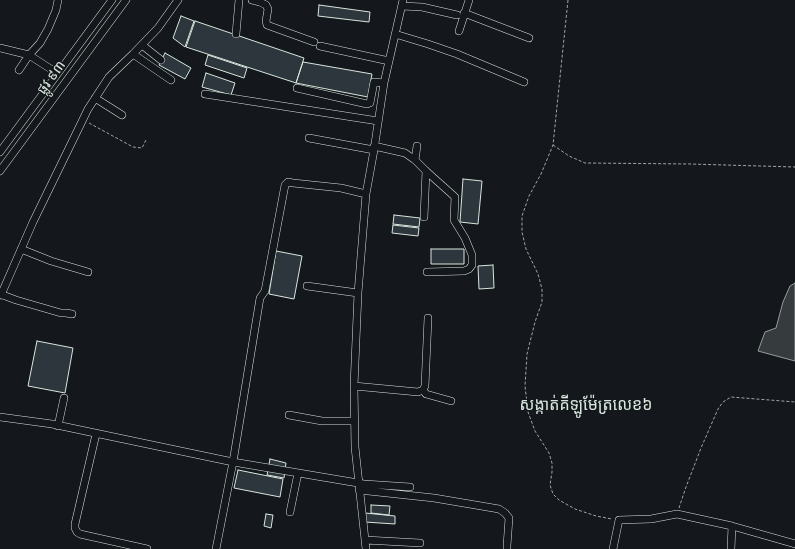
<!DOCTYPE html>
<html>
<head>
<meta charset="utf-8">
<style>
	body { margin:0 }
	canvas { display:block; background:#14181c }
</style>
</head>
<body>
<canvas width="795" height="549"></canvas>
<script>
const g = document.querySelector('canvas').getContext('2d');
g.lineJoin = 'round';
function fill(path, color) { g.fillStyle = color; g.fill(path, 'evenodd'); }
const poly = rows => new Path2D(rows.map(r => 'M' + r).join(''));
function strokePath(path, color, width, dash) { g.strokeStyle = color; g.lineWidth = width; g.lineCap = dash ? 'butt' : 'round'; g.setLineDash(dash || []); g.stroke(path); }
function write(font, color, halo, rows, align = 'center') {
  g.font = font + ' "Titillium Web","Noto Sans Khmer",sans-serif'; g.lineWidth = 3; g.setLineDash([]); g.textBaseline = 'middle'; g.strokeStyle = halo; g.fillStyle = color; for (const [text, x, y, turn = 0] of rows) {
    g.save(); g.translate(x, y); g.rotate((+turn || 0) * Math.PI / 180); g.textAlign = isNaN(turn) ? turn : align; if (halo) g.strokeText(text, 0, 0); g.fillText(text, 0, 0); g.restore();
  }
}
const water = poly([
	[795,283,795,361,758,351,765,332,776,328,783,302,790,286,795,283]
]);
fill(water, '#363b3e');
strokePath(water, '#939e99', 1);
const building = poly([
	[319,5,370,12,369,22,318,16,319,5],
	[181,16,194,21,185,47,173,38,181,16],
	[195,21,304,58,296,83,186,47,195,21],
	[165,53,191,68,185,79,159,65,165,53],
	[208,55,247,68,244,78,205,65,208,55],
	[303,62,372,74,368,97,296,83,303,62],
	[206,73,235,83,231,95,202,87,206,73],
	[463,179,482,181,478,224,460,222,463,179],
	[394,215,420,218,419,227,393,224,394,215],
	[393,225,419,228,418,236,392,233,393,225],
	[431,249,464,249,464,264,431,264,431,249],
	[276,251,302,256,294,299,269,294,276,251],
	[493,265,494,288,479,289,478,266,493,265],
	[37,341,73,348,65,393,28,386,37,341],
	[270,459,286,463,284,478,267,475,270,459],
	[238,470,283,479,280,497,234,488,238,470],
	[371,505,390,506,389,515,371,513,371,505],
	[365,513,395,516,395,524,365,522,365,513],
	[266,514,273,515,271,528,264,526,266,514]
]);
fill(building, '#2c363c');
strokePath(building, '#d8e6dc', 1);
const minor = poly([
	[252,0,260,2,266,5,268,9,266,21,267,25,314,42],
	[402,6,422,7,457,15],
	[464,13,529,38],
	[459,31,469,0],
	[236,34,239,0],
	[395,34,428,44,457,54,524,82],
	[142,45,161,60],
	[320,46,389,61],
	[0,48,29,55,57,73],
	[133,54,171,80],
	[19,70,29,55,40,43,48,29,56,10,58,0],
	[297,88,367,104,370,103,374,82,384,83],
	[205,94,378,121],
	[95,98,122,115],
	[309,138,374,150],
	[374,146,405,153,415,160,426,171,455,197,454,220,465,238,472,255,472,265,469,269,464,271,427,272],
	[0,152,112,0],
	[415,160,417,146],
	[0,171,126,0],
	[366,194,341,188,293,183,288,182,285,185,265,291,260,298,233,462,364,484,410,487],
	[424,217,426,171],
	[21,249,51,261,88,272],
	[307,286,358,293],
	[0,294,16,300,61,313,66,313,72,314],
	[1,295,33,222,88,109,109,77,133,54,158,28,178,0],
	[354,386,418,392,423,390,425,386,428,318],
	[423,390,426,394,451,401],
	[289,415,322,421,354,421],
	[0,417,52,424,233,462,216,549],
	[58,426,64,398],
	[96,434,75,524,75,528,77,532,80,534,147,549],
	[359,490,434,498,499,509,505,513,509,518,507,546,507,549],
	[290,512,298,473],
	[365,540,420,543],
	[366,549,355,447,354,386,358,293,366,194,374,150,384,83,403,0],
	[613,549,619,520,651,519,677,514,732,526,795,544],
	[731,549,732,526]
]);
strokePath(minor, '#d8e6dc', 8);
strokePath(poly([
	[568,0,553,145,541,174,529,196,522,216,522,232,526,249,538,274,542,289,542,302,535,322,527,354,525,386,528,412,535,431,549,453,552,463,552,472,550,485,553,494,559,500,575,509,596,516,612,519],
	[89,123,133,147,142,148,146,140],
	[553,145,569,156,585,163,690,164,795,167],
	[679,508,686,487,701,448,718,409,723,402,731,397,795,402]
]), '#9da8a2', 1, [3, 2]);
strokePath(minor, '#14181c', 7);
write('14px', '#d8e6dc', '#14181c', [
	["ផ្លូវ ៩៣",52,78,-54]
]);
write('16px', '#d8e6dc', '#14181c', [
	["សង្កាត់គីឡូម៉ែត្រលេខ៦",586,406]
]);
</script>
</body>
</html>
